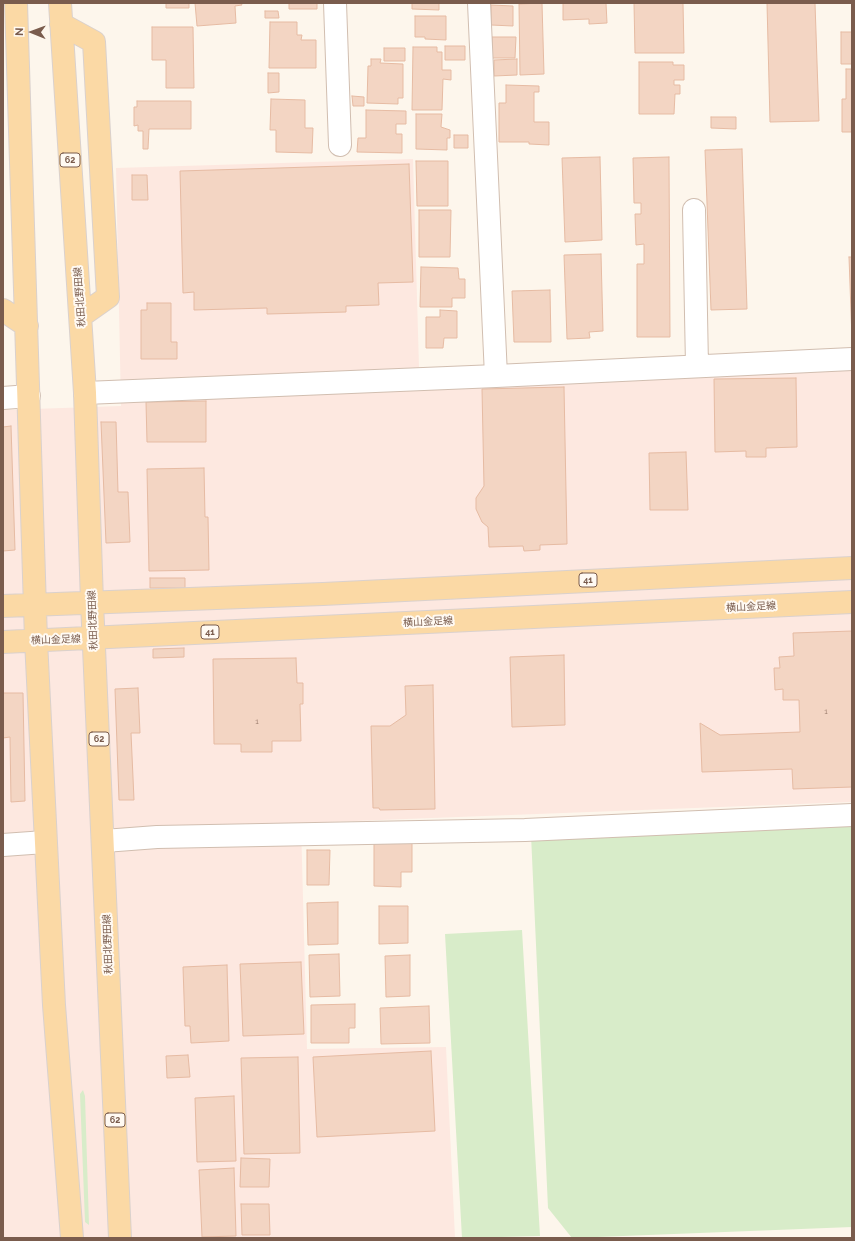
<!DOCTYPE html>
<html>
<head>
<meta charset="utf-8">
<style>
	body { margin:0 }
	#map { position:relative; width:855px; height:1241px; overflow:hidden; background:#fdf6ec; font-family:Raleway,sans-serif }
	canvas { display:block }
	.frame { position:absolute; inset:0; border:4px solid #7a5c4d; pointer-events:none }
	.north { position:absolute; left:12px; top:12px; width:40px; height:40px; -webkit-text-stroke:3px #fffaf3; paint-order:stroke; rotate:271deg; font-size:11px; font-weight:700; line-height:16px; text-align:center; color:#7a5c4d }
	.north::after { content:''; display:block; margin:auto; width:14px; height:18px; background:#7a5c4d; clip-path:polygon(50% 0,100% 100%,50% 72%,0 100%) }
</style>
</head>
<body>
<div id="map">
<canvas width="855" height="1241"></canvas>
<div class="frame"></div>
<div class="north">N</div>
</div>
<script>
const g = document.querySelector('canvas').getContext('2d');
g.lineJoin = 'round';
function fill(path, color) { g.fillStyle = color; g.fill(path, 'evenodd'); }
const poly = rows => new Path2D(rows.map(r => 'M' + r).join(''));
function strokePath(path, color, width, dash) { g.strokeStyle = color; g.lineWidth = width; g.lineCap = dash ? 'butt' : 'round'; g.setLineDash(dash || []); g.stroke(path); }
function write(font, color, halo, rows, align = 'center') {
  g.font = font + ' Raleway,"Noto Sans JP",sans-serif'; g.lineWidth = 4; g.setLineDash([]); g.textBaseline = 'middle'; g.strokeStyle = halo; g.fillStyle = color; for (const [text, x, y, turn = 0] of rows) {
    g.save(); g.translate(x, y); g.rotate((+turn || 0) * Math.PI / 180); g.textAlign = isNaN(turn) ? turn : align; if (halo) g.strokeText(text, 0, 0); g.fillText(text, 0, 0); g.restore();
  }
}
fill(poly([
	[413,159,419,367,476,368,852,349,852,802,301,823,307,1049,446,1047,455,1238,3,1238,3,410,121,406,116,168]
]), '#fde8e0');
fill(poly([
	[852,822,852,1227,572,1238,548,1208,531,835],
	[522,930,540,1236,462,1238,445,934],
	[83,1090,85,1096,89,1225,85,1222,80,1094]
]), '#d8ecc9');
const building = poly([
	[166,3,189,3,189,8,166,8,166,3],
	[195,3,241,3,242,5,235,6,236,23,197,26,195,3],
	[289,3,317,3,317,9,289,9,289,3],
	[412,3,439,3,439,10,412,9,412,3],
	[542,3,544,74,520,75,519,4,542,3],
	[563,3,606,3,607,23,589,24,589,19,563,20,563,3],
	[634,3,683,3,684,53,635,53,634,3],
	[767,3,815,3,819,121,770,122,767,3],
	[491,5,513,6,513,26,491,25,491,5],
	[265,11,278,11,279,18,265,18,265,11],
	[415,16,446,16,446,40,425,39,425,37,415,37,415,16],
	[270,22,297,22,297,35,302,35,301,40,316,40,316,68,269,68,270,22],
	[152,27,193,27,194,88,166,88,166,60,152,60,152,27],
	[841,32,852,32,852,64,841,64,841,32],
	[492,37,516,37,515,58,492,58,492,37],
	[445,46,465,46,465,60,445,60,445,46],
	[413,47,437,47,437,52,442,52,442,70,451,70,451,80,443,79,442,110,412,110,413,47],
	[384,48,405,48,405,61,384,61,384,48],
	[371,59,381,59,380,63,403,64,403,98,398,98,398,104,367,103,368,66,371,66,371,59],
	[517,59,517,75,494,76,494,60,517,59],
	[639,62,673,62,673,65,684,65,684,80,674,80,674,85,680,85,680,94,675,94,674,114,639,114,639,62],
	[846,69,852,69,852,132,842,132,842,99,846,99,846,69],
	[268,73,279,73,279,92,268,93,268,73],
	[506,85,539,86,539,92,534,92,534,122,549,122,549,145,529,144,529,142,499,142,499,103,506,103,506,85],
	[352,96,364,97,364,106,353,106,352,96],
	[271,99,305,100,305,128,313,128,312,153,276,152,276,130,270,130,271,99],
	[137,101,191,101,191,129,149,129,148,149,143,149,143,131,138,131,138,125,134,126,134,107,137,107,137,101],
	[366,110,406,111,406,124,396,124,396,134,402,134,402,153,357,152,358,138,366,138,366,110],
	[416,114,442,114,441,127,450,130,450,138,447,138,447,150,416,149,416,114],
	[711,117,736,117,736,129,711,128,711,117],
	[454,135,468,135,468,148,454,148,454,135],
	[742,149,747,309,711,310,705,150,742,149],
	[600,157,602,240,565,242,562,158,600,157],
	[669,157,670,337,637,337,637,264,644,264,644,244,636,245,635,214,641,214,641,203,634,203,633,158,669,157],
	[416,161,448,161,448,206,417,206,416,161],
	[409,164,413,282,378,283,379,305,346,306,346,312,267,314,267,308,194,310,194,292,183,293,180,171,409,164],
	[132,175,147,175,148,200,132,200,132,175],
	[419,210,451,210,450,257,419,257,419,210],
	[601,254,603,331,589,332,590,338,567,339,564,255,601,254],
	[849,257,852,257,852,339,849,257],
	[421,267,458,268,459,279,465,279,465,298,452,298,452,307,420,307,421,267],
	[550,290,551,342,514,342,512,291,550,290],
	[147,303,171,303,171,342,177,342,177,359,141,359,141,310,147,310,147,303],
	[440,310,457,311,457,338,444,338,443,348,426,348,426,317,440,317,440,310],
	[796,378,797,447,766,448,766,457,746,457,746,451,715,452,714,379,796,378],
	[564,387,567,544,540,545,540,550,524,551,523,546,489,547,488,527,482,522,476,509,476,498,484,486,482,389,564,387],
	[206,401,206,442,147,442,146,402,206,401],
	[101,422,116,422,118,492,128,492,130,542,106,543,101,422],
	[11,426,15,550,3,551,3,427,11,426],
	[686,452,688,510,650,510,649,453,686,452],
	[204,468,205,517,208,517,209,570,149,571,147,469,204,468],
	[150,578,185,578,185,588,150,588,150,578],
	[852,631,852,787,793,789,792,769,702,772,700,723,720,735,800,732,799,700,783,700,783,689,775,690,774,668,780,668,779,657,794,656,793,633,852,631],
	[184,648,184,657,153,658,153,649,184,648],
	[564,655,565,725,512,727,510,657,564,655],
	[296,658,297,683,303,683,303,704,300,704,301,741,272,741,272,752,241,752,241,744,214,744,213,659,296,658],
	[433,685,435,809,380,810,379,808,373,808,371,726,390,726,406,715,405,686,433,685],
	[138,688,140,733,131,733,134,800,119,800,115,689,138,688],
	[3,693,23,693,25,801,11,802,10,737,3,738,3,693],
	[374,838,412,838,412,872,401,872,401,887,374,886,374,838],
	[307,850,330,850,329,885,307,885,307,850],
	[338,902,338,944,308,945,307,903,338,902],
	[379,906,408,906,408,943,379,944,379,906],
	[339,954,340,996,310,997,309,955,339,954],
	[410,955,410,996,386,997,385,956,410,955],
	[301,962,304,1034,243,1036,240,964,301,962],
	[227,965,229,1041,191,1043,190,1026,185,1026,183,967,227,965],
	[355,1004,355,1028,349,1028,349,1043,311,1043,311,1005,355,1004],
	[429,1006,430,1043,381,1044,380,1008,429,1006],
	[431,1051,435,1131,317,1137,313,1057,431,1051],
	[188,1055,190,1077,167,1078,166,1056,188,1055],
	[298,1057,300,1153,244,1154,241,1058,298,1057],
	[234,1096,236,1161,197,1162,195,1098,234,1096],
	[241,1158,270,1159,269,1187,240,1187,241,1158],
	[234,1168,236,1236,202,1237,199,1170,234,1168],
	[241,1204,269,1204,270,1235,242,1235,241,1204]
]);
fill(building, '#f3d5c3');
strokePath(building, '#e6bba3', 1);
const street = poly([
	[335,3,340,145],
	[479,3,496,376],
	[694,210,697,366],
	[85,393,496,376,852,359],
	[3,398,29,396],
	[104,841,157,837,525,830,852,815],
	[3,845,45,842]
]);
const primary = poly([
	[16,3,36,640,54,1005,72,1238],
	[60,3,85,393,92,602,120,1238],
	[61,24,94,42,108,297,81,316],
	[3,310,27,326],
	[3,606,323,594,852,568],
	[3,642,852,602]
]);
strokePath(street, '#d1beb0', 24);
strokePath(primary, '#dad1cd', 24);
strokePath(street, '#fff', 22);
strokePath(primary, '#fbd9a5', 22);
write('8px', '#987a6a', null, [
	["1",826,712],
	["1",257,722]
]);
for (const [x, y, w] of [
	[70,160,20],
	[588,580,18],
	[210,632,18],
	[99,739,20],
	[115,1120,20]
]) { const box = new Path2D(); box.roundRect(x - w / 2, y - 7, w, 14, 3); g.fillStyle = '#fffaf3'; g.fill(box); strokePath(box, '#7a5c4d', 1); }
write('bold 9px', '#7a5c4d', null, [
	["62",70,160],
	["41",588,580],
	["41",210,632],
	["62",99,739],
	["62",115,1120]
]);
write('10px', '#7a5c4d', '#fffaf3', [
	["秋田北野田線",80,297,-94],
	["横山金足線",751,607,-3],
	["秋田北野田線",93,620,-92],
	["横山金足線",428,622,-3],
	["横山金足線",56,640,-2],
	["秋田北野田線",108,944,-92]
]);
</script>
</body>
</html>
